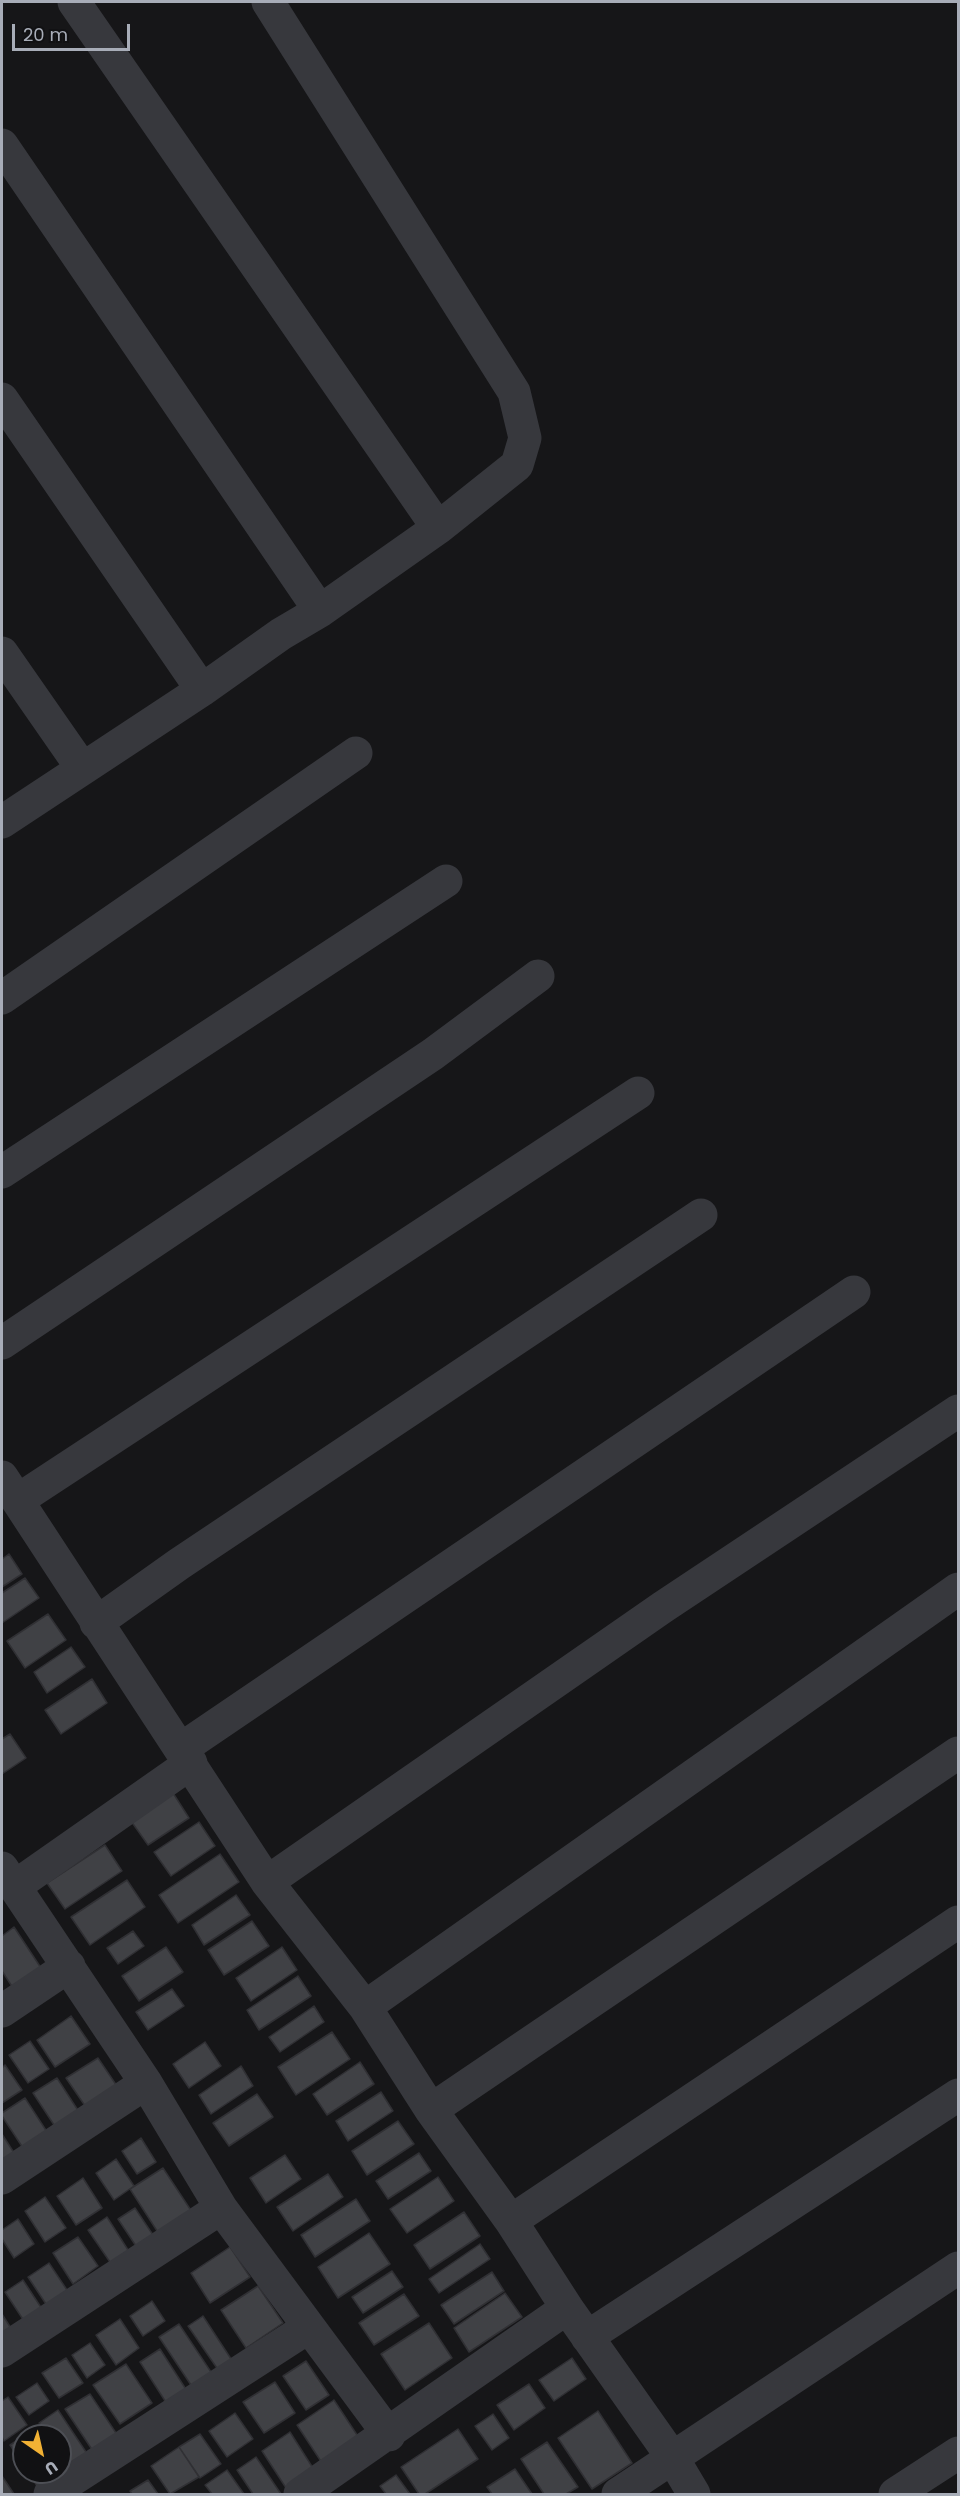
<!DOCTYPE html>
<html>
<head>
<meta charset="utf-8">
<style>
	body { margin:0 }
	#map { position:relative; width:960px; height:2496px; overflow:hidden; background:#161618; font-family:Poppins,sans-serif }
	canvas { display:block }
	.frame { position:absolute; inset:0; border:3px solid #a8adb8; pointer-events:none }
	.north { position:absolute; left:12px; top:2424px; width:60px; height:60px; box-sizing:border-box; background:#111113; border:2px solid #4d4f55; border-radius:50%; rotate:146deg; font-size:16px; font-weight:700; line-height:24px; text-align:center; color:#a8adb8 }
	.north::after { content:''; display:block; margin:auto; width:21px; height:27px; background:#f2b134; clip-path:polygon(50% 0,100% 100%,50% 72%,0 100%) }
	.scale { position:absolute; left:12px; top:24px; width:118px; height:27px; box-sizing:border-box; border:3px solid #a8adb8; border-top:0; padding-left:8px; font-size:18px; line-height:21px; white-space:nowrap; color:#a8adb8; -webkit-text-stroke:4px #111113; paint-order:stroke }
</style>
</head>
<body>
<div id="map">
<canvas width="960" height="2496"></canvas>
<div class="frame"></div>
<div class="north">U</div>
<div class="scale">20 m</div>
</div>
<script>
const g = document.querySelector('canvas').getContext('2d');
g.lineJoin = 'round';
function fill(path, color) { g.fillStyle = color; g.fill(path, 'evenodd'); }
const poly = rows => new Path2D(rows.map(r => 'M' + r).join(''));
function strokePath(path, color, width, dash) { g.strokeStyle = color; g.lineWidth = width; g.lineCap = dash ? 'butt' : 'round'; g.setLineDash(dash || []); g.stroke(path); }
const building = poly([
	[9,1554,22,1574,2,1587,2,1559,9,1554],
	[25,1578,39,1598,2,1623,2,1593,25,1578],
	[48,1614,66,1640,25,1668,7,1641,48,1614],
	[71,1647,85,1667,47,1693,34,1672,71,1647],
	[92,1679,107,1703,61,1734,45,1710,92,1679],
	[10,1734,26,1758,2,1774,2,1739,10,1734],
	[173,1793,189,1818,148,1845,131,1821,173,1793],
	[199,1822,215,1846,171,1876,154,1852,199,1822],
	[105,1845,122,1871,65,1909,47,1883,105,1845],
	[220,1854,239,1882,178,1923,159,1895,220,1854],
	[127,1880,145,1907,90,1945,71,1917,127,1880],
	[236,1895,250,1915,204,1945,192,1925,236,1895],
	[252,1921,269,1946,224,1975,208,1950,252,1921],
	[14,1927,43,1971,15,1991,2,1971,2,1936,14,1927],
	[133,1931,144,1946,118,1964,107,1948,133,1931],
	[166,1947,183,1972,139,2001,122,1976,166,1947],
	[282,1947,297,1970,251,2001,236,1978,282,1947],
	[298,1976,311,1996,259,2030,247,2010,298,1976],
	[172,1989,184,2006,148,2030,136,2012,172,1989],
	[314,2006,324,2022,280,2052,269,2037,314,2006],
	[71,2016,90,2044,55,2067,37,2040,71,2016],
	[332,2032,350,2059,296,2095,278,2067,332,2032],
	[30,2041,49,2069,28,2083,9,2055,30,2041],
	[205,2042,221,2066,189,2088,173,2064,205,2042],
	[98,2058,123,2095,92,2116,66,2078,98,2058],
	[360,2062,374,2084,327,2115,313,2094,360,2062],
	[5,2065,22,2090,2,2103,2,2068,5,2065],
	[241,2066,253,2086,211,2114,199,2095,241,2066],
	[57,2078,81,2115,58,2131,33,2093,57,2078],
	[381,2092,393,2111,348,2141,336,2121,381,2092],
	[257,2094,273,2117,229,2146,213,2123,257,2094],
	[25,2098,51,2138,27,2154,2,2116,2,2113,25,2098],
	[398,2121,414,2144,367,2175,352,2151,398,2121],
	[2,2134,16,2156,2,2166,2,2134],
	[141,2138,156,2162,137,2174,122,2151,141,2138],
	[419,2153,431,2171,388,2199,376,2181,419,2153],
	[285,2155,301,2179,266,2203,250,2178,285,2155],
	[116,2159,134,2186,114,2200,96,2173,116,2159],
	[163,2168,194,2215,161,2237,130,2189,163,2168],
	[328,2174,343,2197,293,2231,277,2207,328,2174],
	[438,2177,454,2201,407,2233,390,2209,438,2177],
	[83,2178,102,2208,76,2225,57,2196,83,2178],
	[45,2197,66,2228,45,2242,25,2211,45,2197],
	[356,2199,370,2221,315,2257,301,2235,356,2199],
	[135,2208,153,2235,136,2246,118,2219,135,2208],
	[464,2212,480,2236,430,2269,414,2245,464,2212],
	[107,2217,130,2253,112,2265,88,2230,107,2217],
	[18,2219,34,2244,14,2258,2,2239,2,2230,18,2219],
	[369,2233,390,2264,338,2298,318,2267,369,2233],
	[78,2237,98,2266,73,2284,53,2253,78,2237],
	[480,2244,490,2259,439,2293,429,2279,480,2244],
	[230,2247,250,2277,210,2303,191,2273,230,2247],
	[49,2263,73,2299,52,2313,28,2277,49,2263],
	[392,2271,403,2287,363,2313,352,2297,392,2271],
	[492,2272,504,2291,454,2324,441,2305,492,2272],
	[23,2280,46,2315,28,2327,5,2292,23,2280],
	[258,2286,283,2323,246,2348,221,2310,258,2286],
	[505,2293,522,2317,469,2352,454,2328,505,2293],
	[404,2294,419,2316,374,2345,359,2323,404,2294],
	[152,2301,165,2321,143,2336,130,2316,152,2301],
	[2,2314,14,2333,2,2341,2,2314],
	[203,2316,235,2365,221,2374,188,2326,203,2316],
	[120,2319,139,2348,116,2365,96,2335,120,2319],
	[429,2323,452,2358,405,2390,381,2354,429,2323],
	[179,2324,213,2375,193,2388,159,2337,179,2324],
	[90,2343,105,2365,87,2378,72,2355,90,2343],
	[160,2349,189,2394,169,2407,140,2362,160,2349],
	[66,2358,83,2383,59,2398,42,2373,66,2358],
	[572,2358,586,2379,554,2401,539,2380,572,2358],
	[306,2361,329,2395,306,2410,283,2376,306,2361],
	[126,2364,152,2403,120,2424,93,2385,126,2364],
	[275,2382,295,2413,264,2433,243,2402,275,2382],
	[37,2383,49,2401,29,2415,16,2397,37,2383],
	[529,2384,545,2408,514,2430,497,2405,529,2384],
	[90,2394,118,2436,93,2451,65,2409,90,2394],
	[8,2397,27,2425,4,2441,2,2437,2,2401,8,2397],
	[334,2400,365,2447,328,2472,297,2425,334,2400],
	[58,2410,88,2455,69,2468,60,2455,60,2436,48,2436,39,2423,58,2410],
	[598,2411,632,2463,592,2489,558,2438,598,2411],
	[235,2413,253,2439,227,2457,209,2431,235,2413],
	[493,2414,509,2438,492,2450,475,2426,493,2414],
	[37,2428,42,2436,24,2436,37,2428],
	[458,2429,478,2459,425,2494,419,2494,401,2467,458,2429],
	[290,2432,318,2476,290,2494,262,2451,290,2432],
	[200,2434,221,2464,200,2478,179,2447,200,2434],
	[24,2436,24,2466,10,2445,24,2436],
	[547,2442,578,2487,566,2494,544,2494,521,2459,547,2442],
	[179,2447,199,2477,170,2494,151,2466,179,2447],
	[256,2457,281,2494,253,2494,237,2470,256,2457],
	[60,2463,66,2472,39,2489,28,2472,60,2472,60,2463],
	[515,2469,532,2494,492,2494,487,2487,515,2469],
	[227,2470,244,2494,212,2494,205,2485,227,2470],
	[396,2475,410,2494,386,2494,380,2486,396,2475],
	[2,2476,14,2494,2,2494,2,2476],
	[148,2480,158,2494,132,2494,130,2491,148,2480]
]);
fill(building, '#404145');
strokePath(building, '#303034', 1.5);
strokePath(poly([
	[74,2,438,528],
	[2,145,320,611],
	[2,399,202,690],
	[2,653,82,768],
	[2,822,202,690,281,634,320,611,438,528,517,465,525,438,514,392,268,2],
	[2,998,356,753],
	[2,1172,446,881],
	[2,1343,433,1054,538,976],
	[2,1477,267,1882,365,2007,431,2110,511,2221,567,2308,672,2457,694,2494],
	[18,1500,638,1093],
	[96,1623,179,1564,701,1215],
	[181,1749,854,1292],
	[2,1868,146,2083,221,2208,389,2435],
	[267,1882,663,1607,958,1411],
	[14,1887,191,1763],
	[365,2007,958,1589],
	[2,2011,69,1966],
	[431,2110,958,1753],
	[2,2178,146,2083],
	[511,2221,958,1922],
	[587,2337,958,2095],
	[2,2351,221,2208],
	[50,2494,309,2327],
	[300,2494,567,2308],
	[618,2494,958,2268],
	[895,2494,958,2453]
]), '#37383d', 33);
</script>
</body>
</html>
